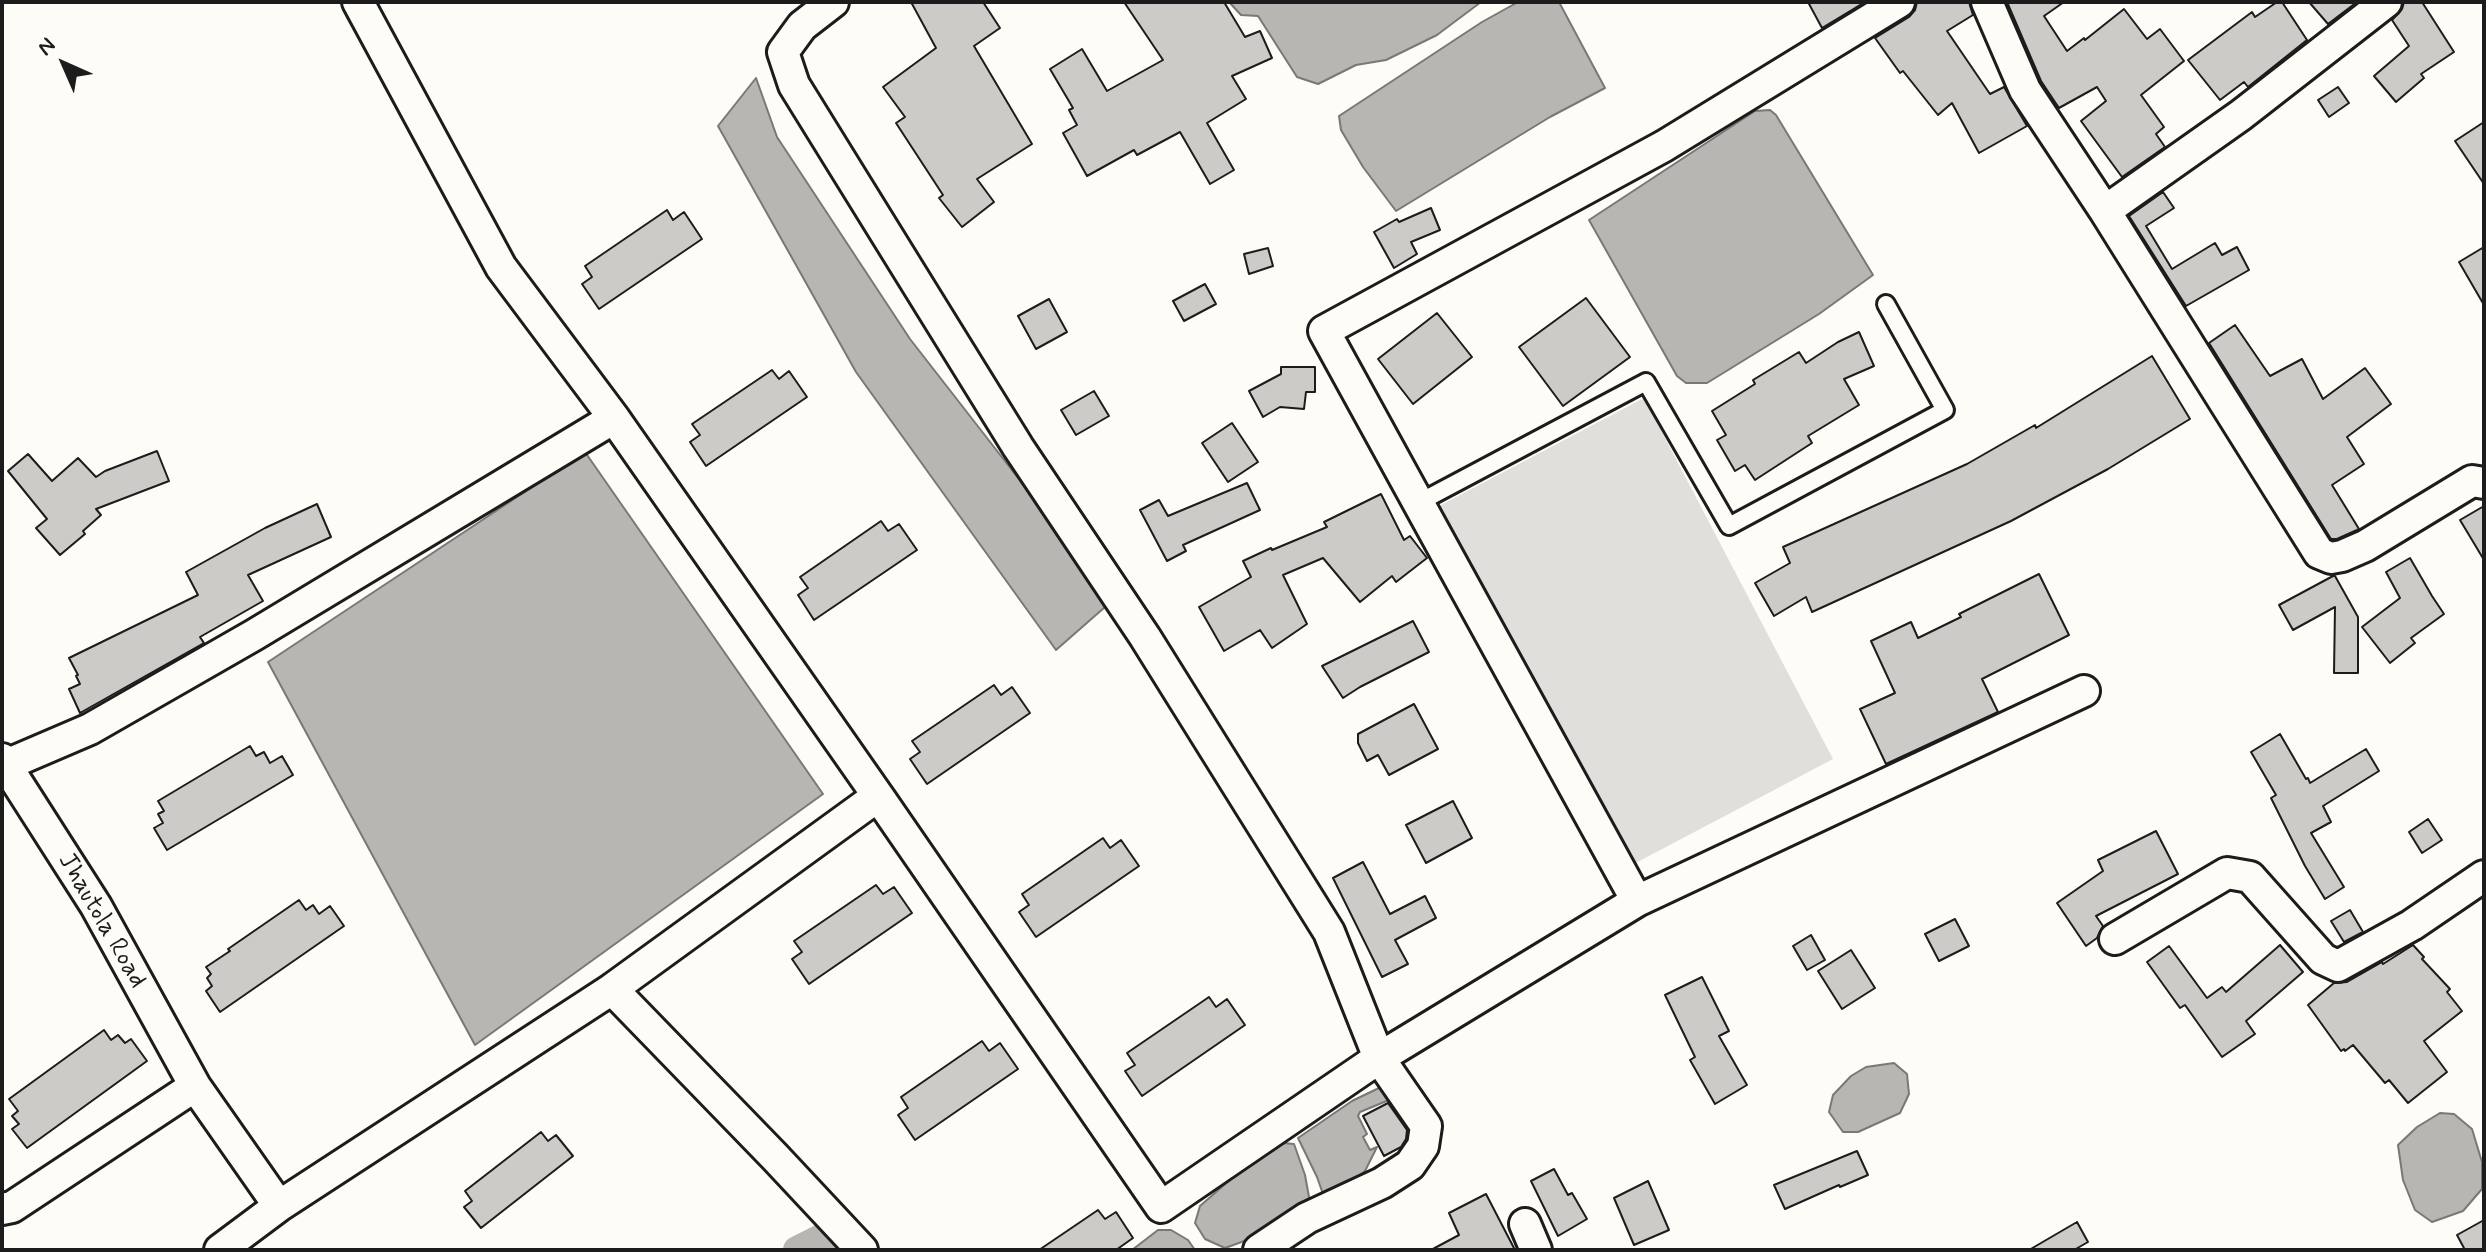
<!DOCTYPE html>
<html>
<head>
<meta charset="utf-8">
<style>
	body { margin:0 }
	#map { position:relative; width:2486px; height:1252px; overflow:hidden; background:#fdfcf7; font-family:Mynerve,sans-serif }
	canvas { display:block }
	.frame { position:absolute; inset:0; border:4px solid #1c1c1c; pointer-events:none }
	.north { position:absolute; left:24px; top:24px; width:80px; height:80px; -webkit-text-stroke:6px #fdfcf7; paint-order:stroke; rotate:315deg; font-size:22px; font-weight:700; line-height:32px; text-align:center; color:#1c1c1c }
	.north::after { content:''; display:block; margin:auto; width:28px; height:36px; background:#1c1c1c; clip-path:polygon(50% 0,100% 100%,50% 72%,0 100%) }
</style>
</head>
<body>
<div id="map">
<canvas width="2486" height="1252"></canvas>
<div class="frame"></div>
<div class="north">N</div>
</div>
<script>
const g = document.querySelector('canvas').getContext('2d');
g.lineJoin = 'round';
function fill(path, color) { g.fillStyle = color; g.fill(path, 'evenodd'); }
const poly = rows => new Path2D(rows.map(r => 'M' + r).join(''));
function strokePath(path, color, width, dash) { g.strokeStyle = color; g.lineWidth = width; g.lineCap = dash ? 'butt' : 'round'; g.setLineDash(dash || []); g.stroke(path); }
function write(font, color, halo, rows, align = 'center') {
  g.font = font + ' Mynerve,sans-serif'; g.lineWidth = 6; g.setLineDash([]); g.textBaseline = 'middle'; g.strokeStyle = halo; g.fillStyle = color; for (const [text, x, y, turn = 0] of rows) {
    g.save(); g.translate(x, y); g.rotate((+turn || 0) * Math.PI / 180); g.textAlign = isNaN(turn) ? turn : align; if (halo) g.strokeText(text, 0, 0); g.fillText(text, 0, 0); g.restore();
  }
}
fill(poly([
	[1644,398,1833,759,1628,867,1439,506]
]), '#e0dfdb');
const water = poly([
	[1229,2,1481,2,1437,35,1386,60,1356,65,1318,84,1297,77,1258,16,1241,15,1229,2],
	[1518,2,1559,2,1605,88,1550,117,1396,211,1363,167,1341,130,1339,116,1482,22,1518,2],
	[756,78,777,137,910,339,1113,600,1056,650,856,372,718,126,756,78],
	[1770,110,1776,115,1873,275,1819,314,1707,383,1686,383,1677,376,1589,220,1755,111,1770,110],
	[585,452,823,794,475,1045,268,662,585,452],
	[1894,1063,1907,1074,1909,1094,1900,1113,1858,1132,1843,1132,1829,1112,1833,1095,1851,1076,1866,1067,1894,1063],
	[1381,1087,1389,1100,1360,1112,1358,1116,1367,1134,1363,1137,1370,1150,1377,1147,1365,1171,1349,1184,1324,1197,1317,1177,1298,1138,1352,1101,1381,1087],
	[2440,1113,2454,1114,2472,1129,2482,1162,2482,1189,2463,1211,2432,1222,2415,1210,2403,1180,2398,1145,2417,1127,2440,1113],
	[1283,1143,1294,1144,1305,1175,1311,1208,1247,1240,1225,1248,1205,1239,1195,1223,1200,1206,1232,1178,1283,1143],
	[1158,1230,1171,1230,1188,1240,1195,1250,1132,1250,1158,1230]
]);
fill(water, '#b7b6b2');
strokePath(water, '#797876', 2);
strokePath(poly([
	[797,1250,829,1234,841,1250]
]), '#b7b6b2', 28);
const building = poly([
	[911,2,983,2,1000,28,974,46,1032,144,977,179,994,202,962,227,939,198,943,195,896,123,905,117,883,87,936,48,911,2],
	[1124,2,1224,2,1245,37,1260,31,1272,58,1232,76,1246,99,1207,123,1234,170,1210,184,1180,132,1137,155,1134,150,1087,176,1063,133,1077,125,1069,110,1073,108,1050,69,1082,49,1107,91,1163,60,1124,2],
	[1808,2,1865,2,1822,28,1808,2],
	[1917,2,1969,2,1973,15,1947,31,1990,94,2004,87,2027,126,1979,153,1952,103,1938,115,1903,71,1900,73,1875,38,1909,17,1915,10,1917,2],
	[2007,2,2064,2,2044,16,2067,51,2084,38,2085,40,2124,9,2147,39,2160,29,2184,61,2141,95,2164,127,2156,134,2165,147,2122,177,2081,121,2106,101,2097,87,2059,108,2041,81,2007,2],
	[2277,2,2282,2,2307,40,2248,87,2244,82,2220,100,2188,60,2252,12,2255,17,2277,2],
	[2309,2,2357,2,2328,24,2309,2],
	[2404,2,2422,2,2454,52,2421,74,2424,78,2396,102,2374,76,2409,46,2392,20,2402,9,2404,2],
	[2338,87,2349,103,2329,117,2318,100,2338,87],
	[2484,122,2484,184,2455,141,2484,122],
	[2163,192,2174,208,2146,226,2172,269,2215,243,2222,255,2237,247,2249,270,2186,306,2129,216,2163,192],
	[1431,208,1440,230,1411,242,1417,254,1394,268,1374,232,1397,219,1399,222,1431,208],
	[667,210,673,220,684,212,702,239,599,309,582,284,592,277,585,266,667,210],
	[2484,247,2484,305,2459,262,2484,247],
	[1268,248,1273,266,1249,274,1244,254,1268,248],
	[1205,284,1216,304,1184,321,1173,301,1205,284],
	[1586,298,1630,357,1563,406,1519,347,1586,298],
	[1049,299,1067,332,1036,349,1018,316,1049,299],
	[1437,313,1472,357,1413,404,1378,359,1437,313],
	[2235,325,2270,376,2302,359,2323,399,2365,368,2391,404,2347,437,2364,464,2332,485,2359,529,2357,530,2337,539,2331,539,2209,343,2235,325],
	[1859,332,1874,366,1844,379,1859,405,1808,436,1812,443,1755,480,1745,465,1735,471,1717,440,1726,435,1712,411,1755,384,1753,380,1799,352,1806,363,1838,342,1859,332],
	[2152,356,2190,419,2108,469,2011,521,1812,612,1806,597,1774,616,1755,583,1790,563,1783,547,1967,464,2035,425,2036,428,2152,356],
	[1281,367,1315,367,1315,392,1306,392,1304,409,1280,407,1263,417,1249,391,1281,374,1281,367],
	[772,370,779,379,789,371,807,397,706,466,690,442,700,435,692,424,772,370],
	[1094,391,1109,416,1076,435,1061,410,1094,391],
	[1232,423,1258,462,1228,482,1202,443,1232,423],
	[157,451,169,481,96,509,101,515,83,531,85,534,60,555,36,528,47,519,8,471,28,454,52,481,78,458,96,477,105,471,157,451],
	[1247,483,1260,510,1183,545,1186,551,1167,561,1140,510,1159,500,1168,516,1247,483],
	[1381,494,1404,540,1410,536,1427,558,1396,582,1392,576,1360,602,1323,558,1283,575,1307,624,1272,648,1260,630,1224,651,1199,607,1251,577,1243,561,1271,548,1272,550,1327,527,1324,522,1381,494],
	[317,504,331,537,248,575,263,601,200,637,204,643,80,713,69,689,80,684,76,676,78,675,69,658,198,595,186,572,265,528,317,504],
	[2484,506,2484,560,2460,520,2484,506],
	[881,521,888,531,899,524,917,550,814,620,798,595,808,588,800,577,881,521],
	[2410,558,2432,596,2444,614,2411,638,2415,643,2390,663,2362,627,2400,598,2386,572,2410,558],
	[2039,574,2069,635,1982,679,1998,712,1886,764,1860,709,1895,693,1871,641,1911,622,1918,638,1961,617,1959,614,2039,574],
	[2333,576,2335,576,2358,617,2358,673,2334,673,2335,607,2293,630,2279,605,2333,576],
	[1413,621,1429,652,1360,687,1343,698,1322,666,1413,621],
	[994,685,1001,695,1012,687,1030,713,927,784,910,759,920,752,912,741,994,685],
	[1414,704,1438,749,1389,775,1378,755,1367,761,1358,743,1358,734,1414,704],
	[2280,734,2306,779,2308,778,2310,783,2366,749,2379,771,2323,806,2331,822,2311,833,2344,887,2325,899,2305,866,2271,798,2276,795,2251,752,2280,734],
	[250,746,256,756,264,752,270,763,282,756,293,775,167,850,154,828,163,823,158,814,164,811,158,801,250,746],
	[1453,801,1472,838,1426,863,1406,825,1453,801],
	[2428,819,2442,840,2422,853,2409,832,2428,819],
	[2156,831,2178,874,2096,916,2103,926,2097,938,2086,946,2057,903,2103,871,2098,860,2156,831],
	[1103,838,1110,848,1121,840,1139,866,1036,937,1019,912,1029,905,1022,894,1103,838],
	[1363,862,1390,914,1425,896,1436,918,1395,940,1408,964,1382,977,1333,878,1363,862],
	[876,885,883,894,894,887,912,913,809,984,792,959,802,952,794,941,876,885],
	[299,900,306,910,313,905,319,914,330,906,344,926,220,1012,206,991,212,986,207,978,211,974,206,967,230,951,228,949,299,900],
	[2350,910,2363,932,2344,942,2331,921,2350,910],
	[1955,919,1969,946,1939,961,1925,934,1955,919],
	[1811,935,1825,960,1807,970,1793,946,1811,935],
	[2280,945,2303,972,2246,1021,2255,1034,2222,1057,2185,1005,2180,1008,2147,962,2169,946,2207,998,2222,987,2226,992,2280,945],
	[2413,945,2424,957,2422,959,2450,989,2447,992,2462,1011,2424,1041,2447,1072,2408,1103,2389,1080,2385,1083,2353,1045,2345,1051,2344,1049,2341,1051,2308,1005,2334,983,2347,982,2382,962,2383,964,2413,945],
	[1851,950,1875,988,1842,1009,1818,971,1851,950],
	[1702,977,1729,1031,1719,1036,1747,1085,1715,1104,1690,1060,1695,1057,1665,995,1702,977],
	[1209,997,1216,1007,1227,999,1245,1025,1142,1096,1125,1071,1135,1065,1127,1053,1209,997],
	[104,1030,111,1040,118,1035,125,1043,131,1039,147,1061,27,1148,12,1129,19,1124,12,1116,18,1111,9,1099,104,1030],
	[982,1041,989,1051,1000,1043,1018,1069,915,1140,898,1115,908,1108,901,1097,982,1041],
	[1388,1103,1407,1130,1406,1139,1401,1147,1384,1156,1363,1116,1388,1103],
	[541,1132,548,1141,556,1135,573,1156,481,1228,464,1207,472,1201,465,1191,541,1132],
	[1857,1151,1868,1175,1840,1187,1839,1185,1785,1209,1774,1185,1857,1151],
	[1554,1169,1568,1195,1572,1193,1587,1219,1558,1236,1531,1181,1554,1169],
	[1648,1181,1669,1230,1634,1245,1614,1198,1648,1181],
	[1486,1194,1515,1250,1431,1250,1459,1235,1449,1213,1486,1194],
	[1098,1210,1105,1219,1116,1212,1133,1238,1116,1250,1039,1250,1098,1210],
	[2484,1220,2484,1250,2465,1250,2457,1235,2484,1220],
	[2077,1222,2088,1242,2074,1250,2029,1250,2077,1222]
]);
fill(building, '#cccbc8');
strokePath(building, '#1c1c1c', 2);
const lane = poly([
	[1418,503,1646,382,1729,526,1945,410,1886,304]
]);
const street = poly([
	[358,2,501,267,614,418],
	[833,2,802,26,783,52,794,85,1018,447,1145,637,1329,932,1379,1058,1426,1126,1423,1146,1410,1165,1382,1183,1307,1218,1259,1250],
	[1987,2,2025,90,2105,211,2241,115,2386,2],
	[2105,211,2319,553,2331,558,2342,556,2365,546,2472,481,2484,483],
	[2,759,96,906,195,1086],
	[6,765,90,729,254,635,614,418,878,796],
	[1637,901,2084,691],
	[2115,939,2227,873,2250,877,2323,959,2338,966,2412,925,2484,876],
	[612,989,775,1157,862,1250],
	[2,1209,12,1207,195,1086,279,1206],
	[1525,1224,1536,1250],
	[220,1250,279,1206,612,989,878,796,1161,1207,1379,1058,1637,901,1324,331,1664,146,1899,2]
]);
strokePath(lane, '#1c1c1c', 22);
strokePath(street, '#1c1c1c', 36);
strokePath(lane, '#fdfcf7', 16);
strokePath(street, '#fdfcf7', 30);
write('26px', '#1c1c1c', '#fdfcf7', [
	["Jhautola Road",101,921,60]
]);
</script>
</body>
</html>
